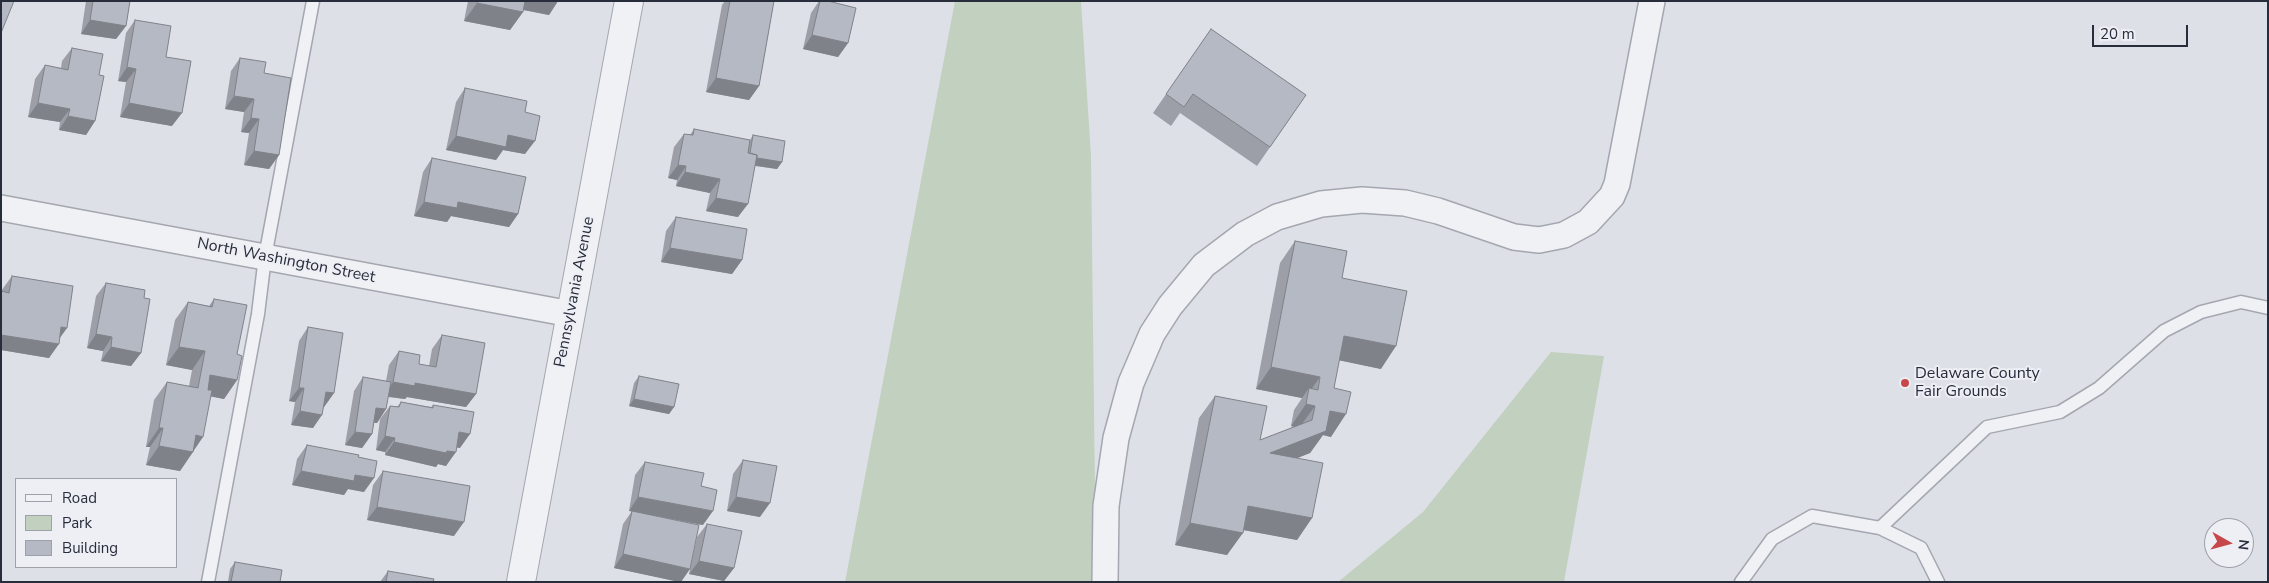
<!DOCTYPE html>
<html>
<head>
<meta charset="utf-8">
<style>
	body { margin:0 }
	#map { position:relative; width:2269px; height:583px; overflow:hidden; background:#dee0e7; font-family:"Nunito Sans",sans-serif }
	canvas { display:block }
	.frame { position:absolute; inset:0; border:2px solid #282d3c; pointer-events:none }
	.legend { position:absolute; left:15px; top:478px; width:162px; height:90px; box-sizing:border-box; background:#edeff4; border:1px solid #9ea1aa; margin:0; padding:6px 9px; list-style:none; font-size:15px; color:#282d3c }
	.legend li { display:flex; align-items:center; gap:10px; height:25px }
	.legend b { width:25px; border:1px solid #9ea1aa }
	.north { position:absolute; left:2204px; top:518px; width:50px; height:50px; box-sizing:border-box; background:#edeff4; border:1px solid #9ea1aa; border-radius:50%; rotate:97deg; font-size:14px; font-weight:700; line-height:20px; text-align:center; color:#282d3c }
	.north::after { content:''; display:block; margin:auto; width:18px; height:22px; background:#c6484b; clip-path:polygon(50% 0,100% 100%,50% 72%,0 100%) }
	.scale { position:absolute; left:2092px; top:25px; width:96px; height:22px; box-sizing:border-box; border:2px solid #282d3c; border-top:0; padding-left:6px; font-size:15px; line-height:18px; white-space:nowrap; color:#282d3c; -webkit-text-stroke:4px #edeff4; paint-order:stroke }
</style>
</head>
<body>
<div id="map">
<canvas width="2269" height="583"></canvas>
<div class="frame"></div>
<ul class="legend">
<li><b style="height:6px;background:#f0f1f5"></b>Road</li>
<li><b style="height:14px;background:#c1d0bf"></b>Park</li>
<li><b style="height:14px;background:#b5b9c3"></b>Building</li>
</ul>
<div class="north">N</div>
<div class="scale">20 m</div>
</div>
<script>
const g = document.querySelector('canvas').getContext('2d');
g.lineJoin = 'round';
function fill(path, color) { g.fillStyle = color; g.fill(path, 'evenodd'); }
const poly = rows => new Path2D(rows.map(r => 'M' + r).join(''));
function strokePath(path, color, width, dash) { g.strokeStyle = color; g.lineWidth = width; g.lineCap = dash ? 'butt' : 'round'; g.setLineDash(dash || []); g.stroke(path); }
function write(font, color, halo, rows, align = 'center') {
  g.font = font + ' "Nunito Sans",sans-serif'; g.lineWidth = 4; g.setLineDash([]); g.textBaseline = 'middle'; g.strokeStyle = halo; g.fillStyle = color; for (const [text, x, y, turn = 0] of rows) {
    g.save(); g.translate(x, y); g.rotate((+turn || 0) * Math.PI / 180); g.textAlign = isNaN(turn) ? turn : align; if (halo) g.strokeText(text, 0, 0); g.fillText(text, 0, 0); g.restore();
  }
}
fill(poly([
	[955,1,1081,1,1091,156,1096,582,845,582],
	[1551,352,1604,356,1564,582,1338,582,1423,512]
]), '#c1d0bf');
const service = poly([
	[1880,528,1987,427,2060,412,2099,388,2164,331,2201,312,2241,302,2268,308],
	[208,582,258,314,265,257,313,1],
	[1741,582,1772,539,1812,516,1880,528,1921,548,1938,582]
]);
const minor = poly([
	[1,208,571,314],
	[1105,582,1106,506,1116,438,1131,383,1152,334,1170,306,1204,265,1245,234,1277,217,1321,204,1362,200,1405,203,1438,211,1514,237,1539,240,1564,235,1588,222,1612,196,1617,184,1652,1]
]);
const tertiary = poly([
	[521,582,629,1]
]);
strokePath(service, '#a4a7b0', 15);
strokePath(minor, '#a4a7b0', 28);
strokePath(tertiary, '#a4a7b0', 30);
strokePath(service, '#f0f1f5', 12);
strokePath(minor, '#f0f1f5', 25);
strokePath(tertiary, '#f0f1f5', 28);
fill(poly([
	[86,1,130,1,126,26,116,39,81,34],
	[468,1,558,1,549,15,523,10,523,12,510,30,464,21],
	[725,1,774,1,759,86,749,100,706,92,722,5],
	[819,1,828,1,848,43,838,57,803,49,811,13],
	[135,20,166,57,172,126,120,117,126,82,118,81,126,33],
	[1211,29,1306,95,1257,166,1180,113,1171,126,1153,113],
	[72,48,99,75,95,121,86,135,59,130,60,122,28,117,35,79,45,65,61,68,62,61],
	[240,58,279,155,269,169,244,165,249,133,241,132,244,112,225,109,231,71],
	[465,88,525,112,525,154,503,150,496,160,446,150,456,102],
	[694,129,750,140,753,135,782,162,777,169,755,166,738,217,706,211,710,193,676,186,677,180,668,178,674,147,684,134,690,135],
	[432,158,518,214,509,227,451,216,447,222,414,216,423,172],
	[676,217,742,260,732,274,661,262,666,231],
	[1295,241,1342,278,1381,369,1339,360,1334,388,1331,437,1323,435,1310,453,1297,458,1312,518,1297,540,1243,530,1227,555,1175,545,1199,418,1215,396,1260,440,1294,427,1291,426,1294,410,1302,398,1256,389,1280,263],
	[12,276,67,328,60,338,49,358,1,350,1,291],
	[106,283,144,298,141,353,131,366,101,361,103,351,87,348,96,296],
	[214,299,237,354,237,380,224,399,211,396,193,452,180,471,146,465,150,447,146,447,154,400,167,382,189,386,192,370,166,365,175,320,188,302,209,306],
	[308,327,334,393,324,407,313,428,291,425,295,402,289,401,299,341],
	[442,335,476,394,466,407,407,397,405,399,388,397,386,409,377,423,374,423,372,434,362,448,345,445,354,391,363,377,386,381,389,365,399,351,419,364,429,366,432,349],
	[639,376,674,407,669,414,629,406,634,383],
	[401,402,431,407,433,405,460,448,456,447,446,466,438,464,436,467,385,455,385,452,376,450,380,419,390,406,397,407],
	[307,445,358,457,364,492,348,489,344,495,292,485,297,459],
	[743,460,760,517,727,511,733,474],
	[645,462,701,486,703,525,657,516,681,582,614,568,623,524,632,511,629,511,635,475],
	[383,471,454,536,367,520,373,485],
	[707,524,734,568,724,581,689,574,697,537],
	[235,562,280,582,228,582,230,569],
	[388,571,433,582,380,582]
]), '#9c9fa8');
fill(poly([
	[519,1,558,1,549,15,514,8],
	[477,3,523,12,510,30,464,21],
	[90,20,126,26,116,39,81,34],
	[812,35,848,43,838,57,803,49],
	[127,67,136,69,126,82,118,81],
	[716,78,759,86,749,100,706,92],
	[234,96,254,99,244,112,225,109],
	[38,103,70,109,60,122,28,117],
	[129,103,182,113,172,126,120,117],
	[68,116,95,121,86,135,59,130],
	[251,118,259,119,249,133,241,132],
	[508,135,535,141,525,154,503,150,496,160,446,150,456,136],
	[254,151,279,155,269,169,244,165],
	[750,156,782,162,777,169,745,164],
	[678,165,686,166,677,180,668,178],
	[685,172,720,179,710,193,676,186],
	[716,198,748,204,738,217,706,211],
	[424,202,458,202,518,214,509,227,451,216,447,222,414,216],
	[670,248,742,260,732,274,661,262],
	[61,327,67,328,57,341],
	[96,334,112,337,103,351,87,348],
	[1,335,59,344,49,358,1,350],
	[1344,336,1396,346,1381,369,1328,358],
	[111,347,141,353,131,366,101,361],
	[179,347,205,351,192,370,166,365],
	[1271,367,1320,377,1308,394,1309,388,1302,398,1256,389],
	[210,375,237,380,224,399,198,394],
	[393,382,415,383,476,394,466,407,407,397,405,399,384,396],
	[299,388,304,388,295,402,289,401],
	[326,392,334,393,324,407,316,406],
	[634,399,674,407,669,414,629,406],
	[1306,404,1315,406,1299,428,1291,426],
	[376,408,386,409,377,423,367,421],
	[300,411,322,415,313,428,291,425],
	[1330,411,1346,414,1331,437,1323,435,1310,453,1255,475,1270,453],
	[159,428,163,428,150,447,146,447],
	[355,432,372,434,362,448,345,445],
	[459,432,470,434,460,448,449,446],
	[196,435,203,437,180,471,146,465,159,446],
	[385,436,395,438,385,452,376,450],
	[394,442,447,451,456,452,446,466,438,464,436,467,385,455],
	[301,471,355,475,374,478,364,492,348,489,344,495,292,485],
	[638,497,713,511,703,525,629,511],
	[736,497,770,503,760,517,727,511],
	[1248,506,1312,518,1297,540,1233,528],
	[377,507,464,522,454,536,367,520],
	[1190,523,1243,533,1227,555,1175,545],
	[623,554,690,569,681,582,679,582,614,568],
	[699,561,734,568,724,581,689,574]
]), '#7f8288');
const building = poly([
	[1,1,14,1,1,33,1,1],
	[93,1,130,1,126,26,90,20,93,1],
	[477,1,525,1,523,12,477,3,477,1],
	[730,1,774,1,759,86,716,78,730,1],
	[820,1,828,1,856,8,848,43,812,35,820,1],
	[135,20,171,26,166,57,191,61,182,113,129,103,136,69,127,67,135,20],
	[1211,29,1306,95,1270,147,1193,94,1184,107,1166,94,1211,29],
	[72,48,103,54,99,75,104,76,95,121,68,116,70,109,38,103,45,65,68,70,72,48],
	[240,58,266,62,264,73,291,78,279,155,254,151,259,119,251,118,254,99,234,96,240,58],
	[465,88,527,101,525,112,540,116,535,141,508,135,506,147,456,136,465,88],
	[694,129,750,140,748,153,757,155,748,204,716,198,720,179,685,172,686,166,678,165,684,134,693,135,694,129],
	[753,135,785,141,782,162,757,158,757,155,750,153,753,135],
	[432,158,526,177,518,214,458,202,457,208,424,202,432,158],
	[676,217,747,229,742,260,670,248,676,217],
	[1295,241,1347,251,1342,278,1407,291,1396,346,1344,336,1334,388,1351,392,1346,414,1330,411,1326,431,1270,453,1323,463,1312,518,1248,506,1243,533,1190,523,1215,396,1267,406,1260,440,1312,420,1315,406,1306,404,1309,388,1318,390,1320,377,1271,367,1295,241],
	[12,276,73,286,67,328,61,327,59,344,1,335,1,291,9,293,12,276],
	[106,283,145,290,144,298,150,299,141,353,111,347,112,337,96,334,106,283],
	[214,299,247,305,237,354,242,356,237,380,210,375,208,390,212,390,203,437,196,435,193,452,159,446,163,428,159,428,167,382,198,388,205,351,179,347,188,302,212,307,214,299],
	[308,327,343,333,334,393,326,392,322,415,300,411,304,388,299,388,308,327],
	[442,335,485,343,476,394,415,383,415,386,393,382,399,351,420,355,419,364,436,367,442,335],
	[639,376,679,384,674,407,634,399,639,376],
	[363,377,391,382,386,409,376,408,372,434,355,432,363,377],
	[401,402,433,408,433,405,474,412,470,434,459,432,456,452,447,451,446,453,394,442,395,438,385,436,390,406,399,407,401,402],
	[307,445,359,455,358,457,377,461,374,478,355,475,354,481,301,471,307,445],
	[743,460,777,466,770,503,736,497,743,460],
	[645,462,704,473,701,486,717,490,713,511,638,497,645,462],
	[383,471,470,486,464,522,377,507,383,471],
	[632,511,699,525,690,569,623,554,632,511],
	[707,524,742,531,734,568,699,561,707,524],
	[235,562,282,570,280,582,231,582,235,562],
	[388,571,434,579,433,582,386,582,388,571]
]);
fill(building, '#b5b9c3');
strokePath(building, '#7f8288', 1);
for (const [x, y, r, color] of [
	[1905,383,5,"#c6484b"]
]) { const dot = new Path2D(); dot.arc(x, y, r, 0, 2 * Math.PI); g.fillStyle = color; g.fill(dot); strokePath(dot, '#edeff4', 2); }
write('16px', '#282d3c', '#edeff4', [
	["North Washington Street",286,261,11],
	["Pennsylvania Avenue",575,292,-79]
]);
write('16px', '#282d3c', '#edeff4', [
	["Delaware County",1915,374],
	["Fair Grounds",1915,392]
], 'left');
</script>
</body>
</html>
